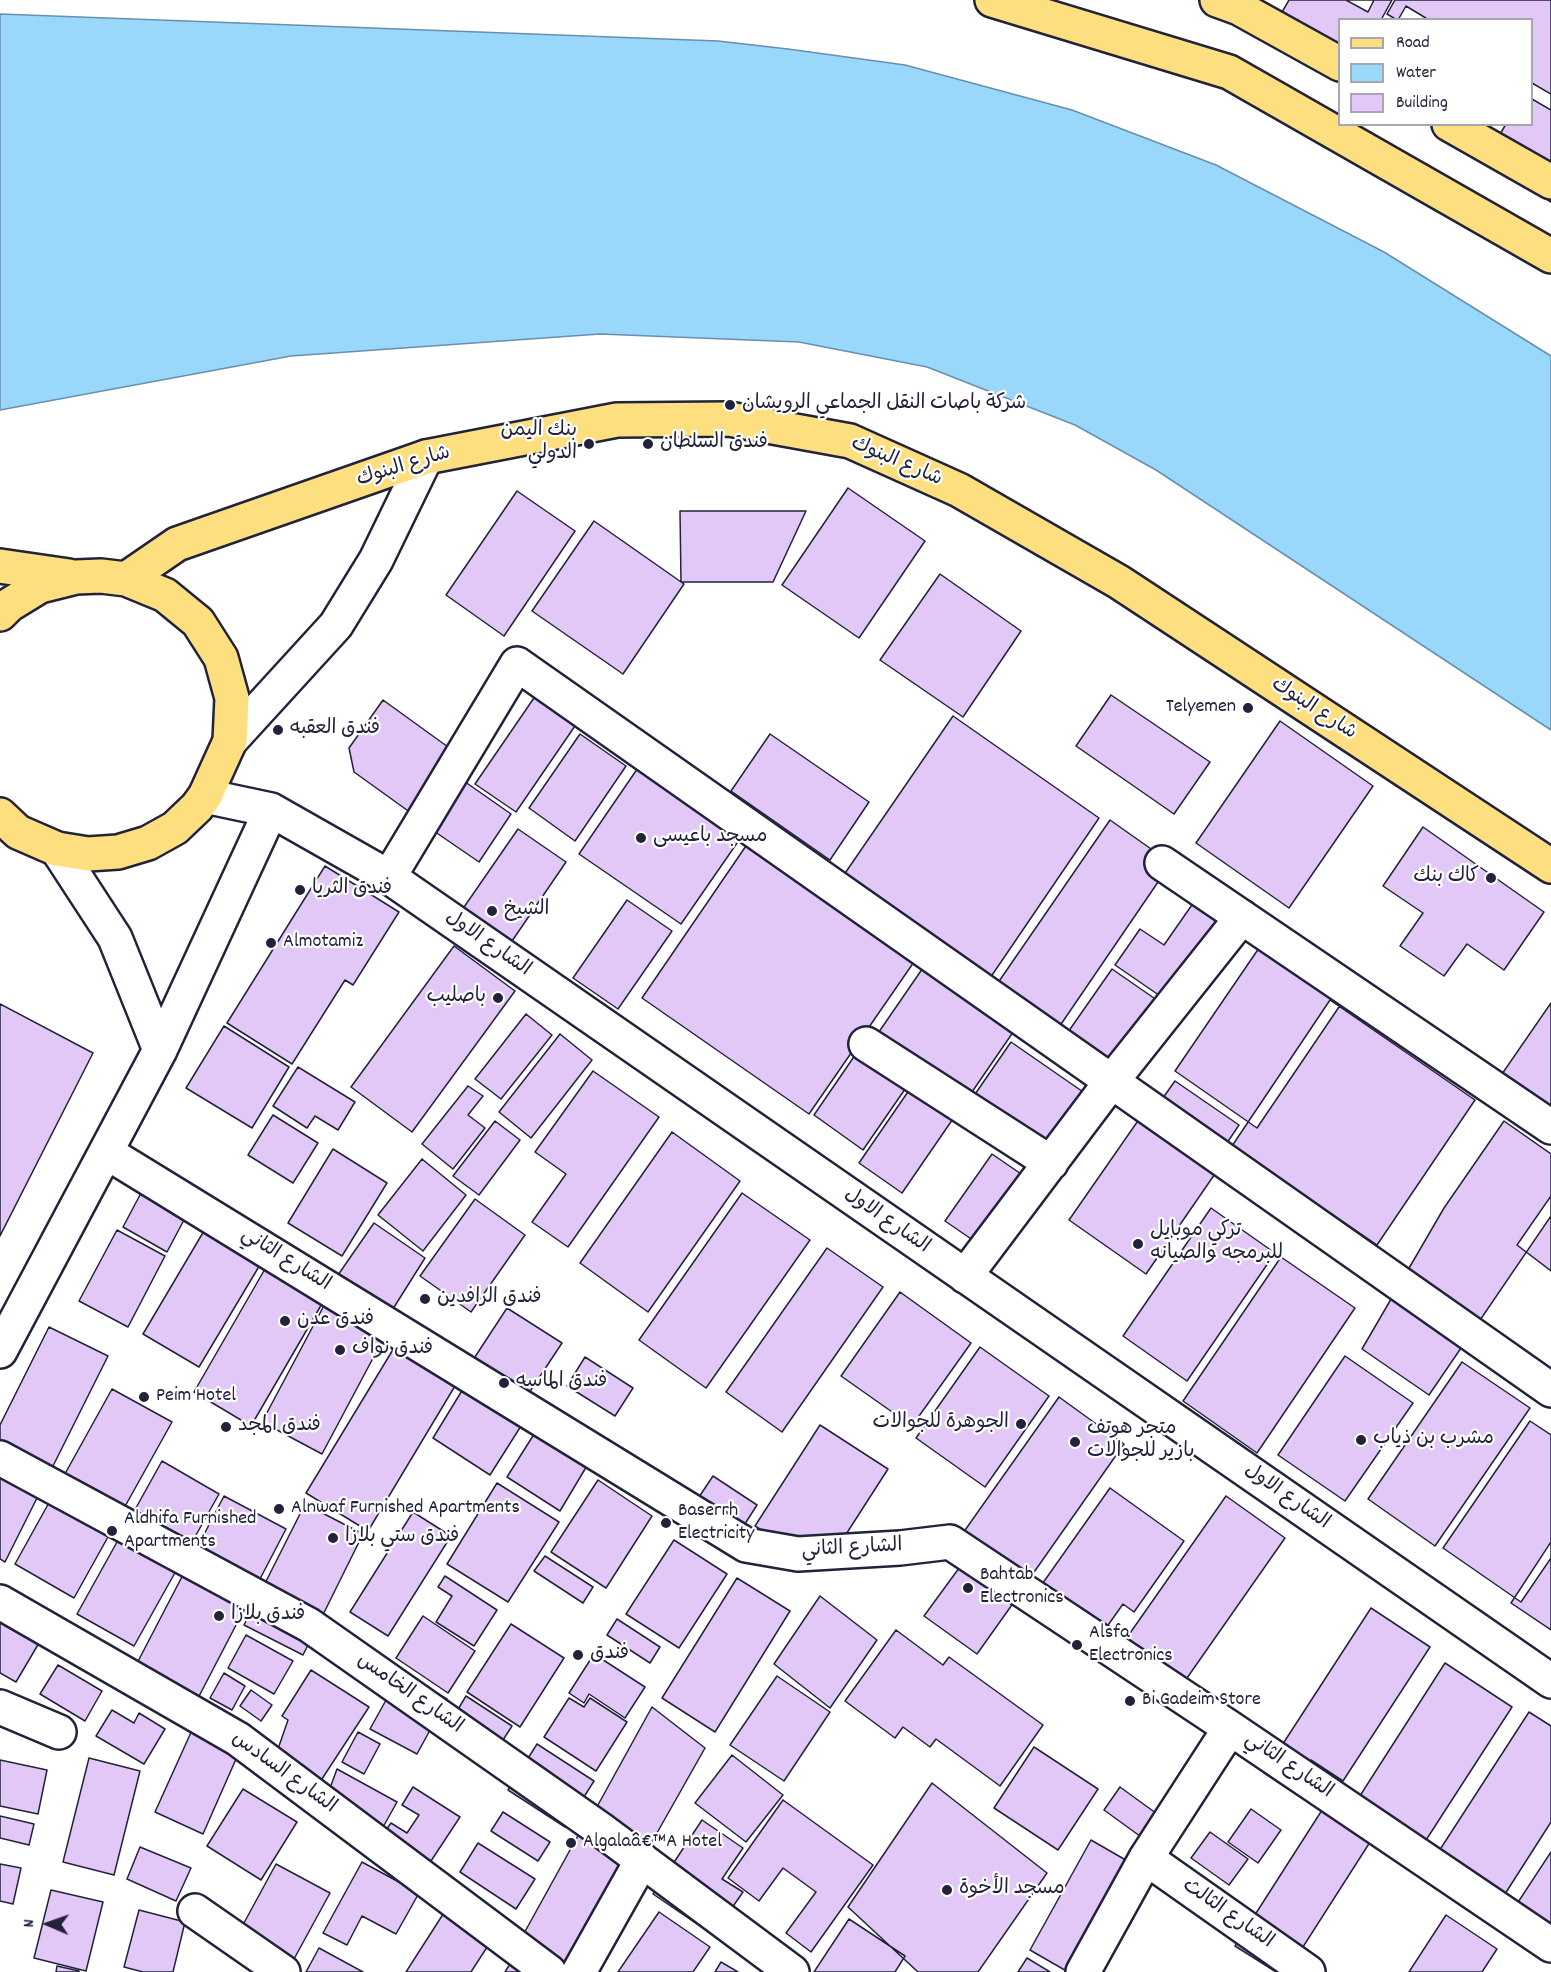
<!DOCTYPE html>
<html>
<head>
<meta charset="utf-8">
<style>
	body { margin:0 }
	#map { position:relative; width:1551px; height:1972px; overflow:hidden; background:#fff; font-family:Dekko,sans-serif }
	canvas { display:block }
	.legend { position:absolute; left:1338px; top:18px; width:195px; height:108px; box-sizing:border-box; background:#fff; border:2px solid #a7a7b1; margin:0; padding:8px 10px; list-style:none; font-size:18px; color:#22223b }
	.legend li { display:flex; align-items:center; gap:12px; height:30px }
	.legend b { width:30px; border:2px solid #a7a7b1 }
	.north { position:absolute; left:18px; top:1894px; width:60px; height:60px; -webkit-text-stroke:4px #fff; paint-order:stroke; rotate:272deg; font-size:16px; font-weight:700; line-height:24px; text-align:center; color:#22223b }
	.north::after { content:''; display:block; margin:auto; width:21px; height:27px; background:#22223b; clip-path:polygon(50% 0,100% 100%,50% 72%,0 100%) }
</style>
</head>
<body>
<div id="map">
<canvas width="1551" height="1972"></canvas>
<ul class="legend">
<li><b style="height:8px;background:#fddf80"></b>Road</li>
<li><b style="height:16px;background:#99d8fb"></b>Water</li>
<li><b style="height:16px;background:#e2c8f7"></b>Building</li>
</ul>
<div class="north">N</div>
</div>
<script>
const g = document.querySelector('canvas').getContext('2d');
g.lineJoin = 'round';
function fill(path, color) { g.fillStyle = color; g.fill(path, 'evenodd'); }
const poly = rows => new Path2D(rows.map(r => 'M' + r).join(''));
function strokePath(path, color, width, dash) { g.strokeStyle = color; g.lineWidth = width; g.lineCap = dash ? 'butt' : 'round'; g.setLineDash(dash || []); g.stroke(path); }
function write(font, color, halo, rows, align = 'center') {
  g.font = font + ' Dekko,"Playpen Sans Arabic",sans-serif'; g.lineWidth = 4.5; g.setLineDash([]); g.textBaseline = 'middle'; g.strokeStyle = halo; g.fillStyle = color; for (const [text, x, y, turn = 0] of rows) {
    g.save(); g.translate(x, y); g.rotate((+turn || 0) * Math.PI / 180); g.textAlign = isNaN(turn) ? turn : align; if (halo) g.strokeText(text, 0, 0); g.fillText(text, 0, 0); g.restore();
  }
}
const water = poly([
	[0,14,718,41,788,49,905,65,1072,110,1216,165,1384,252,1551,356,1551,730,1156,470,1075,425,927,367,799,342,600,334,291,356,0,410,0,14]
]);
fill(water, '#99d8fb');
strokePath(water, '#698fae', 1.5);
const building = poly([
	[1289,0,1392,0,1381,20,1340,20,1340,81,1267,38,1289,0],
	[1346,0,1374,0,1368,12,1346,0],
	[1395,0,1551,0,1551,110,1532,99,1532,20,1397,20,1387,14,1395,0],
	[1406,6,1429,20,1398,20,1406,6],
	[1532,83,1551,94,1551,202,1485,160,1506,124,1532,124,1532,83],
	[848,488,925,541,859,638,782,585,848,488],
	[517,491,575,531,504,636,446,595,517,491],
	[680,511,806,511,773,582,681,582,680,511],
	[594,521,684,584,623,674,532,611,594,521],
	[940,574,1021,631,963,717,880,660,940,574],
	[536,695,577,723,516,812,475,784,536,695],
	[1111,695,1210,762,1174,814,1076,746,1111,695],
	[383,700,455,752,411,813,354,772,349,748,383,700],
	[953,716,1099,818,986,984,839,882,953,716],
	[1280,721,1373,786,1289,908,1196,843,1280,721],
	[580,734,626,766,575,841,529,808,580,734],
	[770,734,869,802,830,860,731,791,770,734],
	[642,762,744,833,681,924,579,854,642,762],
	[461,779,511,814,479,862,428,827,461,779],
	[1110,820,1171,863,1055,1033,993,990,1110,820],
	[1423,827,1544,912,1504,970,1467,944,1444,976,1400,946,1423,913,1383,886,1423,827],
	[518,829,566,862,510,944,462,910,518,829],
	[748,843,916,959,809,1114,642,998,748,843],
	[325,866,399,912,353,985,345,980,292,1064,227,1023,325,866],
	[1203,889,1245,918,1182,1011,1115,965,1140,929,1164,945,1203,889],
	[627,900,672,931,618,1009,573,978,627,900],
	[454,946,515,991,412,1132,351,1087,454,946],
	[1259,948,1341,1004,1257,1128,1175,1071,1259,948],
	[927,962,1018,1025,963,1105,872,1042,927,962],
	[1112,969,1177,1014,1125,1090,1059,1045,1112,969],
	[1330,1000,1475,1100,1377,1245,1232,1146,1330,1000],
	[1551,1003,1551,1127,1493,1087,1551,1003],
	[0,1004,93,1053,0,1236,0,1004],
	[526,1014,552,1035,501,1099,475,1079,526,1014],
	[224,1026,289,1067,252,1128,186,1088,224,1026],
	[560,1034,592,1060,531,1138,499,1112,560,1034],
	[1011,1042,1102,1105,1051,1179,960,1116,1011,1042],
	[862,1045,912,1079,863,1150,814,1115,862,1045],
	[298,1067,355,1102,338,1130,315,1116,307,1128,273,1106,298,1067],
	[593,1071,659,1117,568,1247,532,1222,566,1174,535,1152,593,1071],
	[1175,1081,1239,1125,1225,1146,1160,1102,1175,1081],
	[914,1083,957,1113,902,1193,859,1163,914,1083],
	[468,1086,483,1096,468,1115,485,1128,453,1169,422,1144,468,1086],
	[273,1115,318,1143,293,1183,248,1155,273,1115],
	[1142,1115,1219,1168,1146,1274,1069,1220,1142,1115],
	[495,1121,520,1140,479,1195,453,1176,495,1121],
	[1504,1121,1551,1154,1551,1216,1429,1395,1362,1349,1444,1208,1504,1121],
	[672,1132,740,1181,648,1312,580,1263,672,1132],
	[333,1149,387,1183,342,1256,288,1223,333,1149],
	[992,1154,1043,1189,996,1256,945,1221,992,1154],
	[422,1159,466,1195,423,1251,378,1215,422,1159],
	[150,1176,194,1201,167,1252,123,1227,150,1176],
	[742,1193,810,1240,706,1388,639,1340,742,1193],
	[1551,1196,1551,1271,1517,1245,1551,1196],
	[475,1199,525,1235,471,1312,420,1276,475,1199],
	[1211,1208,1275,1253,1187,1381,1123,1336,1211,1208],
	[214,1214,270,1248,199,1367,143,1334,214,1214],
	[374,1223,425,1258,391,1312,338,1275,374,1223],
	[117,1230,165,1256,128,1327,79,1301,117,1230],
	[827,1248,883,1287,782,1432,726,1392,827,1248],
	[1281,1257,1355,1308,1257,1453,1183,1401,1281,1257],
	[269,1262,327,1295,251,1426,194,1392,269,1262],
	[900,1292,971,1343,912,1426,841,1376,900,1292],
	[328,1298,388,1330,322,1454,262,1422,328,1298],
	[507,1308,562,1343,525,1399,471,1363,507,1308],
	[49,1327,108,1356,5,1562,0,1559,0,1425,49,1327],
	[397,1343,458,1381,368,1531,306,1493,397,1343],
	[980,1347,1049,1396,985,1487,916,1438,980,1347],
	[1345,1356,1413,1403,1345,1501,1278,1455,1345,1356],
	[585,1357,633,1388,615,1416,567,1386,585,1357],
	[1462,1362,1530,1408,1435,1546,1368,1499,1462,1362],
	[112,1389,172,1422,74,1598,15,1564,112,1389],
	[463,1389,521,1426,490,1475,433,1438,463,1389],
	[1059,1397,1124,1444,1025,1585,951,1550,1059,1397],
	[1530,1421,1551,1435,1551,1558,1521,1602,1443,1548,1530,1421],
	[820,1425,888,1469,834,1553,808,1560,755,1526,820,1425],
	[536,1431,588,1464,560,1511,507,1477,536,1431],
	[162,1461,219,1494,134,1646,77,1614,162,1461],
	[713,1476,757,1505,732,1544,687,1515,713,1476],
	[598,1480,652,1516,606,1588,551,1552,598,1480],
	[497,1483,559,1522,508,1602,447,1564,497,1483],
	[1110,1488,1184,1541,1134,1612,1123,1604,1106,1628,1028,1604,1110,1488],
	[224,1496,286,1529,196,1702,134,1669,224,1496],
	[1226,1496,1285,1538,1180,1688,1121,1646,1226,1496],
	[305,1504,363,1534,303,1655,244,1625,305,1504],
	[413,1512,451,1536,388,1636,350,1612,413,1512],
	[674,1540,727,1574,679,1648,626,1614,674,1540],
	[1551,1542,1551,1630,1511,1603,1551,1542],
	[545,1556,593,1587,583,1603,534,1571,545,1556],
	[962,1564,1014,1602,977,1654,924,1616,962,1564],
	[445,1576,497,1610,474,1646,436,1622,452,1596,438,1587,445,1576],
	[737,1578,790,1611,715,1732,662,1698,737,1578],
	[820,1596,877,1640,830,1708,774,1664,820,1596],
	[1371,1608,1430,1647,1343,1781,1311,1760,1291,1791,1264,1773,1371,1608],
	[423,1616,475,1651,448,1693,396,1658,423,1616],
	[0,1619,39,1643,16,1682,0,1673,0,1619],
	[617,1619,660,1647,650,1663,607,1635,617,1619],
	[511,1624,564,1658,520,1727,467,1692,511,1624],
	[896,1630,943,1665,949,1657,1043,1725,1000,1786,936,1739,930,1747,903,1727,895,1738,845,1701,896,1630],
	[246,1635,293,1661,274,1694,228,1668,246,1635],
	[594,1654,645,1687,625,1718,589,1694,584,1703,569,1693,594,1654],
	[1445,1663,1512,1707,1417,1854,1356,1802,1445,1663],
	[58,1665,102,1691,85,1721,40,1694,58,1665],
	[311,1670,369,1707,318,1785,278,1749,288,1720,282,1716,311,1670],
	[224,1673,245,1686,232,1710,210,1698,224,1673],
	[401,1673,447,1699,417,1754,370,1729,401,1673],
	[777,1676,830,1712,784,1781,730,1745,777,1676],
	[251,1690,272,1705,261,1721,240,1706,251,1690],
	[466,1696,512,1726,503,1740,457,1711,466,1696],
	[569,1698,584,1707,590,1698,627,1722,596,1771,544,1737,569,1698],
	[652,1707,705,1748,640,1863,588,1823,652,1707],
	[112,1710,134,1723,139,1713,165,1729,144,1764,96,1736,112,1710],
	[1529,1712,1551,1726,1551,1822,1496,1908,1430,1865,1529,1712],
	[193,1728,240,1750,203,1834,155,1812,193,1728],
	[358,1732,380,1744,364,1774,342,1762,358,1732],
	[537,1744,594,1781,565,1827,508,1790,537,1744],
	[1034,1747,1098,1789,1058,1850,994,1808,1034,1747],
	[732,1755,783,1795,746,1842,695,1803,732,1755],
	[89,1758,140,1771,114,1875,63,1862,89,1758],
	[0,1760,47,1770,38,1814,0,1806,0,1760],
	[337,1769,397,1802,377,1838,326,1799,337,1769],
	[932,1783,1047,1873,978,1972,918,1972,848,1907,932,1783],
	[413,1787,460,1817,429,1864,383,1834,391,1823,407,1833,419,1815,402,1805,413,1787],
	[1120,1787,1171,1824,1155,1847,1104,1810,1120,1787],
	[243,1789,297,1822,261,1880,207,1846,243,1789],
	[783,1800,873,1865,811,1952,786,1933,816,1892,783,1868,759,1901,728,1878,783,1800],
	[1324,1807,1372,1839,1287,1972,1276,1972,1235,1946,1324,1807],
	[1251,1809,1281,1830,1258,1863,1228,1842,1251,1809],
	[503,1812,550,1842,538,1861,491,1831,503,1812],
	[0,1816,34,1824,29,1845,0,1838,0,1816],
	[702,1820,743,1848,722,1879,743,1892,713,1935,653,1894,702,1820],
	[580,1832,635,1864,574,1972,517,1946,580,1832],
	[1210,1832,1248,1859,1229,1885,1191,1858,1210,1832],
	[1091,1840,1143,1870,1068,1972,1030,1950,1091,1840],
	[478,1843,535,1879,516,1909,460,1872,478,1843],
	[140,1847,191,1868,176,1901,127,1879,140,1847],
	[1551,1852,1551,1943,1509,1916,1551,1852],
	[362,1862,419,1893,396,1934,362,1916,347,1945,323,1933,362,1862],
	[0,1864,21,1868,13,1904,0,1901,0,1864],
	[276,1864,330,1893,294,1959,268,1946,232,1945,276,1864],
	[51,1890,103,1902,86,1971,34,1958,51,1890],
	[447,1908,493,1938,471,1972,406,1972,447,1908],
	[139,1910,185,1922,173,1972,143,1972,124,1967,139,1910],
	[659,1912,710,1947,693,1972,618,1972,659,1912],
	[1446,1915,1497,1949,1482,1972,1409,1972,1446,1915],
	[849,1919,905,1956,895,1972,814,1972,849,1919],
	[319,1948,363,1972,306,1972,319,1948],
	[1027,1958,1050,1972,1018,1972,1027,1958],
	[721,1962,738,1972,715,1972,721,1962],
	[510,1964,524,1972,505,1972,510,1964],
	[57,1966,79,1971,79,1972,56,1972,57,1966]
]);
fill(building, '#e2c8f7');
strokePath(building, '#22223b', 1.5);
const minor = poly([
	[230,741,336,625,376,560,426,457],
	[205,796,271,810,389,877,1551,1681],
	[57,849,115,938,160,1050],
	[1162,863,1551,1127],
	[389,877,517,664,1551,1390],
	[866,1044,1051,1163],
	[106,1152,746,1545,798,1554,900,1548,950,1542,1230,1728,1551,1945],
	[965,1276,1111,1082,1242,917],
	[0,1351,160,1050,271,810],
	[0,1458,309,1625,600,1829,792,1972],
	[0,1602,238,1739,549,1972],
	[0,1707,59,1732],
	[1146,1858,1308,1972],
	[195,1911,283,1972],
	[579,1972,642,1860],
	[1083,1972,1146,1858,1230,1728]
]);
const major = poly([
	[0,566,69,576],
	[126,579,177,544,426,457,617,420,729,419,850,441,959,490,1119,582,1551,866],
	[0,614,9,605,40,586,76,577,101,576,126,579,165,595,198,622,221,658,232,698,230,741,205,796,197,807,175,828,148,843,118,852,88,854,57,849,18,832,0,815]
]);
const highway = poly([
	[992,0,1229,72,1551,256],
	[1217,0,1239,8,1340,64],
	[1449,124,1551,182]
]);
strokePath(minor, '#22223b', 38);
strokePath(major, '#22223b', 38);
strokePath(highway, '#22223b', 38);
strokePath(minor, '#fff', 33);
strokePath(major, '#fddf80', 33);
strokePath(highway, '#fddf80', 33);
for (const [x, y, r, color] of [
	[730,405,6,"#22223b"],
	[589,444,6,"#22223b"],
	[648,444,6,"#22223b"],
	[1248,708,6,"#22223b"],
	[278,730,6,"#22223b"],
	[641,838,6,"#22223b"],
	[1491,878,6,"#22223b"],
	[300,890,6,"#22223b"],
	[492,911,6,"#22223b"],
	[271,943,6,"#22223b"],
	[498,998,6,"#22223b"],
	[1138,1244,6,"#22223b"],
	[425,1299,6,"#22223b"],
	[285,1321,6,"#22223b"],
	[340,1350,6,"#22223b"],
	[504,1383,6,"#22223b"],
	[144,1397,6,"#22223b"],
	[1021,1424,6,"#22223b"],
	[226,1427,6,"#22223b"],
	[1361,1440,6,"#22223b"],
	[1075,1442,6,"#22223b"],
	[279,1509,6,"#22223b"],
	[666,1523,6,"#22223b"],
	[112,1531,6,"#22223b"],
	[333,1538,6,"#22223b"],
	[968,1588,6,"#22223b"],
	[219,1616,6,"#22223b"],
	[1077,1645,6,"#22223b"],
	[578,1655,6,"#22223b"],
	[1130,1701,6,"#22223b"],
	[571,1843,6,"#22223b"],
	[947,1890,6,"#22223b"]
]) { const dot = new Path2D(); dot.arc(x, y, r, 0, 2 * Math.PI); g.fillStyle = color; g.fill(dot); strokePath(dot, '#fff', 2); }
write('20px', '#22223b', '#fff', [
	["شركة باصات النقل الجماعي الرويشان",742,405],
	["بنك اليمن",577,432,"right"],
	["الدولي",577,455,"right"],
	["فندق السلطان",660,444],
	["Telyemen",1236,708,"right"],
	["فندق العقبه",290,730],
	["مسجد باعيسى",653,838],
	["كاك بنك",1479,878,"right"],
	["فندق الثريا",312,890],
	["الشيخ",504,911],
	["Almotamiz",283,943],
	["باصليب",486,998,"right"],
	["تركي موبايل",1150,1232],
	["للبرمجه والصيانه",1150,1255],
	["فندق الرافدين",437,1299],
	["فندق عدن",297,1321],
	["فندق نواف",352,1350],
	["فندق الماسه",516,1383],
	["Peim Hotel",156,1397],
	["الجوهرة للجوالات",1009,1424,"right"],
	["فندق المجد",238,1427],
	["متجر هوتف",1087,1430],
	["بازير للجوالات",1087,1453],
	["مشرب بن ذياب",1373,1440],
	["Alnwaf Furnished Apartments",291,1509],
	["Baserrh",678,1512],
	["Electricity",678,1535],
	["Aldhifa Furnished",124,1520],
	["Apartments",124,1543],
	["فندق ستي بلازا",345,1538],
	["Bahtab",980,1576],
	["Electronics",980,1599],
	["فندق بلازا",231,1616],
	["Alsfa",1089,1634],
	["Electronics",1089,1657],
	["فندق",590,1655],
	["Bi Gadeim Store",1142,1701],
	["Algalaâ€™A Hotel",583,1843],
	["مسجد الأخوة",959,1890]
], 'left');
write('20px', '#22223b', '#fff', [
	["شارع البنوك",896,463,23],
	["شارع البنوك",404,468,-17],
	["شارع البنوك",1313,710,33],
	["الشارع الاول",487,945,35],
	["الشارع الاول",886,1222,35],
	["الشارع الثاني",285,1261,32],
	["الشارع الاول",1286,1498,35],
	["الشارع الثاني",852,1550,-3],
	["الشارع الخامس",409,1695,35],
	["الشارع الثاني",1288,1767,34],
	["الشارع السادس",283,1774,36],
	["الشارع الثالث",1227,1915,35]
]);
</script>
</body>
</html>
